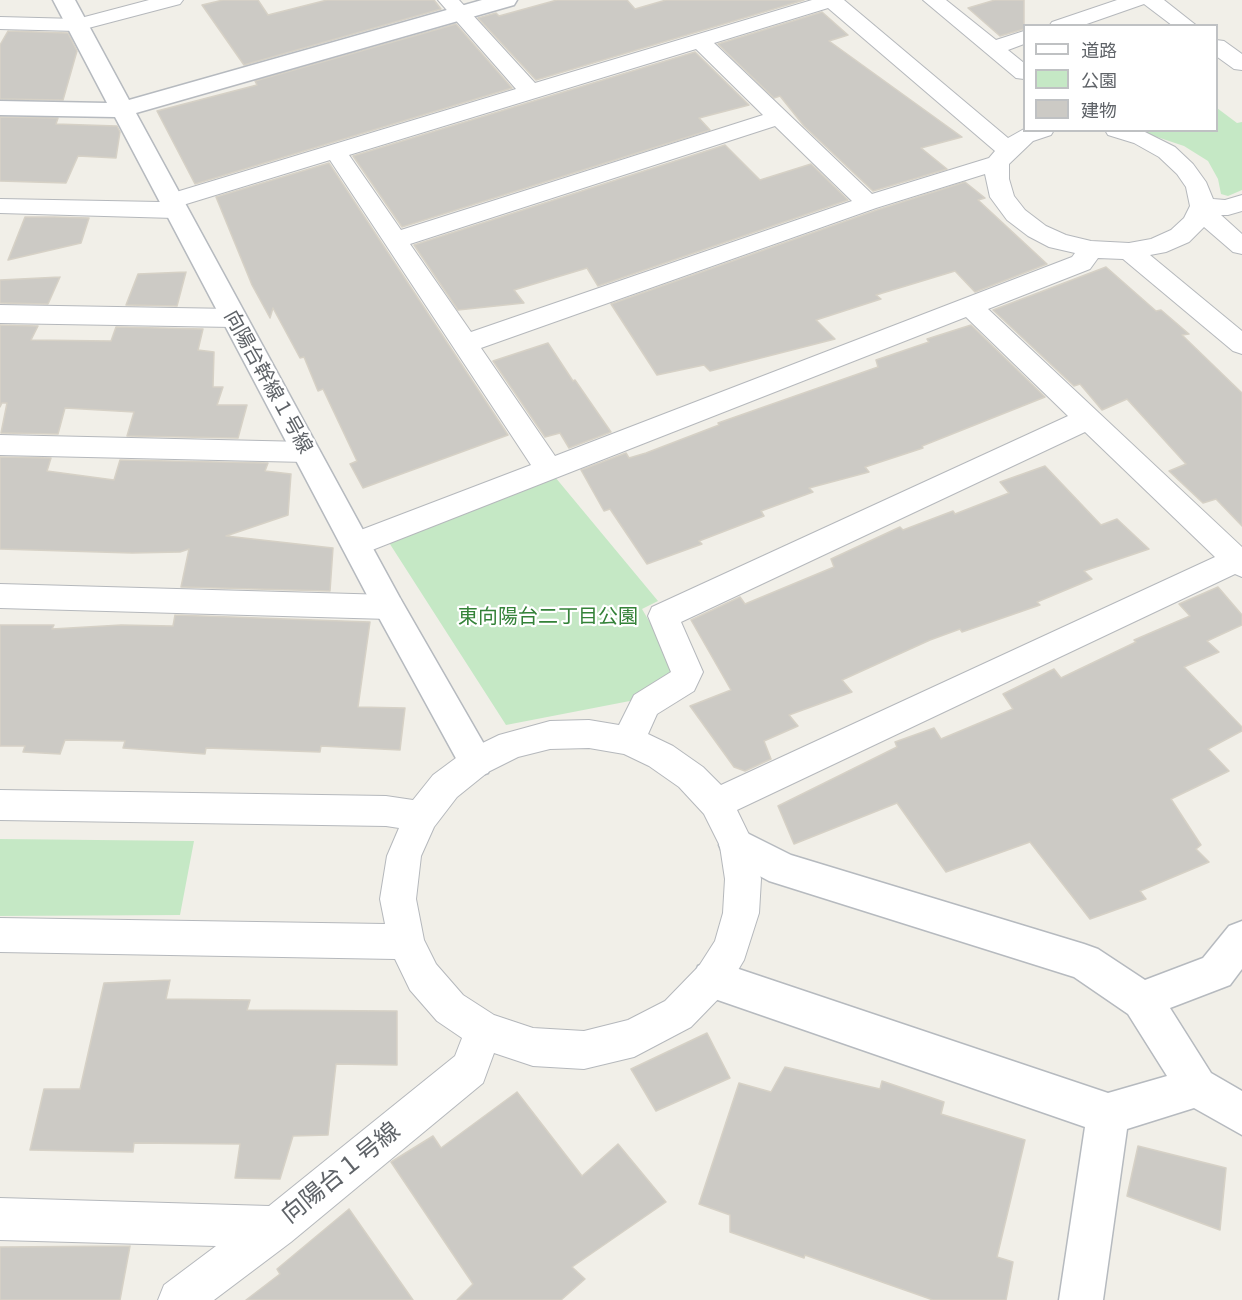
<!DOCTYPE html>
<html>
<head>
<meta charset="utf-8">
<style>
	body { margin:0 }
	#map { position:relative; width:1242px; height:1300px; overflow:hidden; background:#f1efe8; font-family:Quicksand,"Noto Sans JP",sans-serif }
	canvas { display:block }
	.legend { position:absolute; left:1023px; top:24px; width:195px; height:108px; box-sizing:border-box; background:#fff; border:2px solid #bfc1c3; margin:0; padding:8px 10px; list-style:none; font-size:18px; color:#5f6368 }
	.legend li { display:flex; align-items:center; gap:12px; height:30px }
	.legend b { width:30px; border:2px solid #bfc1c3 }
</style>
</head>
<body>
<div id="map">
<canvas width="1242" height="1300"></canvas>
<ul class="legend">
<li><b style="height:8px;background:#fff"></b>道路</li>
<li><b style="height:16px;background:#c5e8c5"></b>公園</li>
<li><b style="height:16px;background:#cccac5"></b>建物</li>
</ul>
</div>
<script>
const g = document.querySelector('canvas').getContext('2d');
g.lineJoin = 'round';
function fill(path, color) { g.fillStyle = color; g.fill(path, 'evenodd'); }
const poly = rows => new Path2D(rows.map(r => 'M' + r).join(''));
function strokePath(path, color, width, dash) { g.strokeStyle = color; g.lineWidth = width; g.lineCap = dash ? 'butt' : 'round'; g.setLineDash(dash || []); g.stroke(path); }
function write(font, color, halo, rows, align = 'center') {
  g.font = font + ' Quicksand,"Noto Sans JP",sans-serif'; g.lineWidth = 4.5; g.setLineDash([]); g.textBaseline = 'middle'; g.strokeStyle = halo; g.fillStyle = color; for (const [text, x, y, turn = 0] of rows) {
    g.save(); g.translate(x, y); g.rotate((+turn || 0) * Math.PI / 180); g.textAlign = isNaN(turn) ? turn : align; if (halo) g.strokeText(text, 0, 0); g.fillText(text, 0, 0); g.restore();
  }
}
fill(poly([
	[1217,108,1237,123,1242,122,1242,190,1228,196,1221,194,1218,179,1208,161,1184,146,1139,131,1216,130],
	[555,477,658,601,642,609,673,662,676,677,635,700,506,725,388,541],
	[0,839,194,841,180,915,0,916]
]), '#c5e8c5');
const building = poly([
	[223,0,258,0,268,15,327,0,434,0,441,9,244,65,202,5,223,0],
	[557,0,627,0,635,9,666,0,804,0,536,80,478,18,496,13,499,16,557,0],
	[995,0,1024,0,1024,29,1000,36,968,8,995,0],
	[822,12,848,35,829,41,962,137,921,148,947,169,873,191,804,126,780,96,774,98,718,44,822,12],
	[456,24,512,88,195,184,157,111,257,85,255,81,456,24],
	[8,31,68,33,77,51,63,100,0,99,0,45,8,31],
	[695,52,749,105,699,118,710,130,402,227,353,156,695,52],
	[0,117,58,118,56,124,117,126,120,132,116,158,78,156,66,183,0,181,0,117],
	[725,145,760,180,811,164,848,200,598,286,587,268,514,290,524,303,458,310,414,245,725,145],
	[329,163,508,435,363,488,350,464,357,461,323,389,318,391,304,357,300,358,273,308,270,318,252,285,216,197,329,163],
	[965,182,985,198,978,200,1047,264,975,292,955,271,876,295,881,299,816,320,835,339,710,371,704,365,657,375,611,304,877,210,965,182],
	[25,217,54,217,89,218,81,243,8,260,25,217],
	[1106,267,1156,311,1161,310,1189,334,1182,335,1242,393,1242,526,1216,499,1203,503,1169,471,1186,464,1127,399,1102,410,1080,384,1074,386,993,310,1106,267],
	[186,272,177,306,126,305,138,274,186,272],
	[60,277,48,304,0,303,0,280,60,277],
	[0,325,38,326,31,340,111,341,116,327,203,329,198,350,214,352,213,387,223,387,217,405,247,405,238,438,127,436,134,412,65,408,58,434,1,433,7,403,2,403,0,407,0,325],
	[971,325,1045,397,922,446,923,448,865,467,869,472,809,488,813,492,761,511,764,516,699,541,702,544,647,564,610,509,604,511,581,470,626,453,629,458,646,453,719,425,718,423,878,367,876,360,929,342,927,339,971,325],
	[548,343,573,381,575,380,611,432,569,448,560,433,545,437,493,361,548,343],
	[0,457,51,458,47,471,114,480,120,460,268,463,265,471,291,474,288,515,226,536,333,548,330,591,181,587,189,549,180,552,132,553,0,549,0,457],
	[1045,466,1101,525,1117,519,1149,549,1084,571,1092,579,1037,602,1040,605,962,632,960,629,930,640,842,680,852,692,789,715,798,726,764,741,771,759,745,771,734,767,690,706,731,690,691,620,740,597,745,604,834,567,831,559,900,527,903,530,953,511,955,514,1009,493,1000,482,1045,466],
	[1218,587,1242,615,1242,625,1207,641,1219,652,1184,667,1242,727,1242,731,1208,749,1229,771,1171,799,1201,845,1196,849,1209,862,1140,891,1146,899,1090,919,1030,842,946,872,897,803,794,844,778,806,897,747,895,742,934,728,941,739,1013,709,1003,694,1054,669,1061,678,1136,642,1134,640,1190,616,1179,604,1218,587],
	[175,615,370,622,358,707,405,708,400,750,321,746,320,752,206,748,205,754,123,748,125,741,65,740,60,754,23,752,25,746,0,746,0,625,54,625,52,629,121,625,173,626,175,615],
	[170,980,166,999,250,1000,247,1010,397,1011,397,1065,336,1064,328,1135,293,1136,280,1179,235,1178,240,1144,134,1143,133,1152,30,1150,44,1089,80,1089,104,983,170,980],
	[707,1033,730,1078,656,1111,631,1069,707,1033],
	[785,1067,880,1089,882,1081,944,1102,941,1114,1025,1140,997,1257,1013,1262,1006,1300,933,1300,805,1255,804,1258,730,1232,730,1215,699,1204,739,1083,771,1092,785,1067],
	[517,1092,582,1176,618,1144,666,1202,572,1267,585,1279,561,1300,457,1300,473,1284,391,1162,433,1136,441,1148,517,1092],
	[1138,1146,1226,1168,1220,1230,1127,1196,1138,1146],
	[349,1209,413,1300,246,1300,280,1274,277,1269,349,1209],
	[130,1246,120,1300,0,1300,0,1247,130,1246]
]);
fill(building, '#cccac5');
strokePath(building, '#d6d1c6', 1.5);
const street = poly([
	[149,0,183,0,180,4,77,31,0,29,0,17,77,19,149,0],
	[438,0,459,0,535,83,812,0,844,0,1008,138,1024,129,1024,130,1054,130,1051,135,1033,141,1009,164,1009,179,1014,196,1025,210,1046,226,1066,235,1091,241,1129,243,1151,239,1171,230,1184,218,1190,206,1186,187,1177,174,1159,157,1134,143,1108,135,1105,130,1141,130,1175,147,1193,164,1206,182,1213,199,1225,200,1242,195,1242,211,1228,215,1221,215,1242,234,1242,254,1233,252,1204,227,1189,242,1166,252,1150,255,1242,331,1242,354,1233,351,1123,259,1098,258,1090,269,988,309,1242,547,1242,577,1235,574,737,810,754,845,761,879,759,913,744,960,725,992,691,1027,634,1057,584,1069,533,1066,494,1053,483,1083,291,1242,214,1300,158,1300,164,1285,216,1246,0,1240,0,1198,269,1206,455,1056,462,1038,437,1021,410,990,395,959,0,952,0,918,385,924,380,899,387,856,399,828,386,826,0,820,0,790,386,796,413,800,433,775,464,752,499,735,550,721,589,720,619,725,634,695,671,672,648,616,652,607,1068,416,966,317,367,552,356,555,345,552,341,544,345,536,531,465,330,160,183,205,186,210,182,215,174,218,0,213,0,199,160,202,163,196,516,89,438,0],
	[828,8,995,151,989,158,872,194,714,43,828,8],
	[696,49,763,115,401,230,349,155,696,49],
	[775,126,852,201,471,332,410,244,775,126],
	[985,174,990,197,1007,220,1028,236,1049,247,1075,253,1072,257,555,456,481,348,876,208,985,174],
	[1085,432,1215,557,721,785,703,767,673,746,648,734,657,714,694,691,703,672,681,622,1085,432],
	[589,748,624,754,649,766,679,787,704,814,720,846,725,879,723,913,715,941,699,966,665,1001,628,1020,584,1031,533,1028,494,1015,463,995,436,964,424,940,416,899,421,856,434,827,457,797,488,772,518,757,550,749,589,748],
	[923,0,946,0,996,40,1024,31,1024,44,1008,50,1024,63,1024,79,1016,78,923,0],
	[1117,0,1164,0,1197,26,1173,26,1144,4,1081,26,1049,26,1052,22,1117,0],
	[1216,40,1224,41,1242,54,1242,70,1234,69,1216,56,1216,40],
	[0,305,233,309,242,312,246,318,242,324,233,327,0,323,0,305],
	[0,435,306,442,316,445,320,452,316,459,306,462,0,455,0,435],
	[0,584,389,595,400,598,404,607,400,616,389,619,0,608,0,584]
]);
const secondary = poly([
	[53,0,75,0,129,100,482,0,517,0,514,5,136,113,400,598,488,751,493,762,488,773,476,777,464,773,378,616,115,117,0,115,0,101,107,103,53,0],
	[737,828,791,855,1084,944,1098,949,1145,980,1203,958,1229,926,1242,921,1242,969,1230,985,1170,1008,1211,1073,1242,1091,1242,1135,1194,1108,1127,1129,1103,1300,1059,1300,1085,1127,712,998,698,992,693,979,698,966,712,960,1108,1093,1167,1076,1128,1014,1074,977,769,881,724,857,719,845,724,833,737,828]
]);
strokePath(street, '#b5b8bc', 2);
strokePath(secondary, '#b6babf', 3);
fill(street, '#fff');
fill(secondary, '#fff');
write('20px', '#5f6368', '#fff', [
	["向陽台幹線１号線",268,382,61]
]);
write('20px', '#348238', '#fff', [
	["東向陽台二丁目公園",548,617]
]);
write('24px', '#5f6368', '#fff', [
	["向陽台１号線",341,1173,-39]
]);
</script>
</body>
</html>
